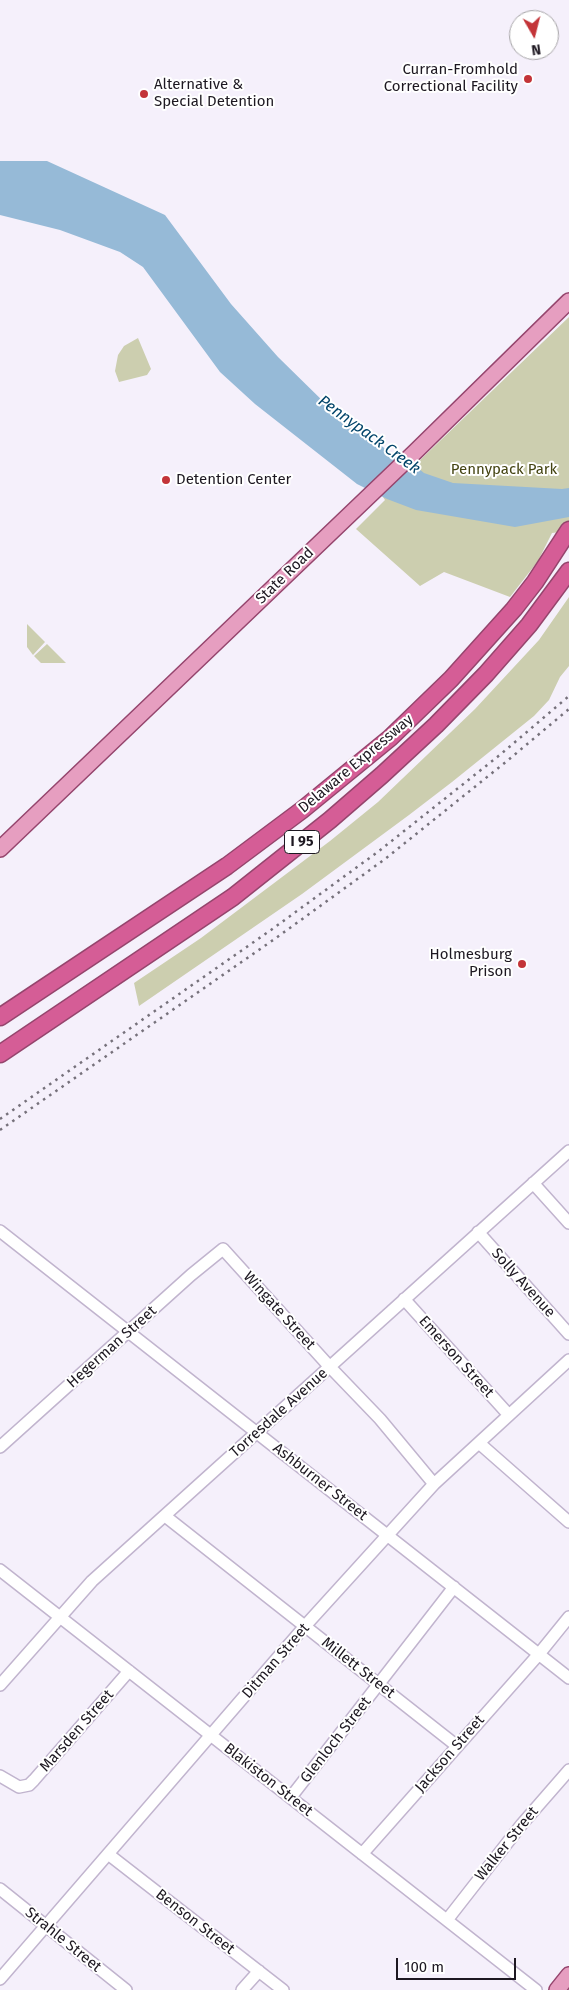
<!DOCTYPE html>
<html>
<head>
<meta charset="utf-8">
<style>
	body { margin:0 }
	#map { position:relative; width:569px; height:1990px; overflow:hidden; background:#f5f0fb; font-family:"Fira Sans",sans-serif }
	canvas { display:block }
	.north { position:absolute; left:509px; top:10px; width:50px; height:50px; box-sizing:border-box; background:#fff; border:1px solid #a5a3a6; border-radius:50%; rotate:172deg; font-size:14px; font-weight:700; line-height:20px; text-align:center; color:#1d1821 }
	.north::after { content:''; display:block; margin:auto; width:18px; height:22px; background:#c33438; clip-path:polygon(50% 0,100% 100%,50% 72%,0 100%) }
	.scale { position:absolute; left:396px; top:1958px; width:120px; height:22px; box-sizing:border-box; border:2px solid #1d1821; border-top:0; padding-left:6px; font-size:15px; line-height:18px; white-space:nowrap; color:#1d1821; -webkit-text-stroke:4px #fff; paint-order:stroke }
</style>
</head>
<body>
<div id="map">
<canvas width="569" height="1990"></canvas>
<div class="north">N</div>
<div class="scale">100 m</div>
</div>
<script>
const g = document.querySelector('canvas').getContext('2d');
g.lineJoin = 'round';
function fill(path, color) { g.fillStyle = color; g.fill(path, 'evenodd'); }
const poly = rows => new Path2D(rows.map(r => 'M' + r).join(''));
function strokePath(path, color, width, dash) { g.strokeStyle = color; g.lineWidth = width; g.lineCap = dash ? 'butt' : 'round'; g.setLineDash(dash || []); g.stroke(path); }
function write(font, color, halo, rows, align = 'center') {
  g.font = font + ' "Fira Sans",sans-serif'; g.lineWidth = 4; g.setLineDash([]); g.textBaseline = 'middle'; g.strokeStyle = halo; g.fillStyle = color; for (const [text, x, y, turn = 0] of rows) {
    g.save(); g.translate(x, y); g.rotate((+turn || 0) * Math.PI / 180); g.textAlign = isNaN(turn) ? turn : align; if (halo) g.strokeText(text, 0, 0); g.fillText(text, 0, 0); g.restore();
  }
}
fill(poly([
	[569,317,569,531,552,533,538,561,510,597,444,572,420,586,356,529,385,500,383,497,392,487],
	[138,338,151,369,147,375,119,382,115,371,118,355,124,346],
	[569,597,569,666,560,677,549,700,534,716,452,782,409,815,302,894,139,1006,134,983,201,938,330,841,378,802,475,709,539,640],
	[27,624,45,642,33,655,27,647],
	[47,644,66,663,41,663,34,656]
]), '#ccceaf');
fill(poly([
	[0,161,47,161,165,215,231,304,278,357,330,408,391,453,418,468,424,473,453,483,562,489,569,488,569,517,515,527,416,510,387,499,357,484,255,404,220,372,143,267,120,252,60,230,0,215]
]), '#96bad7');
const minor = poly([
	[533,1183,569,1223],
	[0,1231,569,1678],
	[478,1232,569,1334],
	[404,1299,508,1414],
	[479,1443,569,1522],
	[0,1447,191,1275,223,1249,329,1366,380,1419,434,1484],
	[165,1516,457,1746],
	[0,1570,536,1990],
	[0,1685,92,1581,569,1151],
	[0,1776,19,1787,29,1785,34,1780,129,1671],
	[291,1797,454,1587],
	[108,1854,283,1990],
	[362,1854,539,1654,569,1617],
	[0,1889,126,1990],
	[447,1920,522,1824,569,1770],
	[0,1979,305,1626,434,1484,569,1360],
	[242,1990,259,1971]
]);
const major = poly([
	[0,849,415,452,569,301],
	[557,1990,569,1975]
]);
const highway = poly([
	[0,1017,227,866,302,810,390,738,451,679,514,609,535,582,569,530],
	[0,1054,233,897,330,820,382,775,436,725,486,674,529,625,569,571]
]);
strokePath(minor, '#c1b4ce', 14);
strokePath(major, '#95456d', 18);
strokePath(highway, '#95456d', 19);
strokePath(minor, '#fff', 11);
strokePath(major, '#e69ec0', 15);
strokePath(highway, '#d55d96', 16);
strokePath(poly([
	[0,1119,271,930,379,851,501,754,569,696],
	[0,1130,276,938,385,859,507,761,569,709]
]), '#76717b', 2.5, [2.5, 5]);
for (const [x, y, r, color] of [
	[528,79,5,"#c33438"],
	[144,94,5,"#c33438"],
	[166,480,5,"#c33438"],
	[522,964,5,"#c33438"]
]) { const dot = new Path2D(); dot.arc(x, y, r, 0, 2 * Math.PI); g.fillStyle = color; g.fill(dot); strokePath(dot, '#fff', 2); }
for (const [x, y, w] of [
	[302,842,35]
]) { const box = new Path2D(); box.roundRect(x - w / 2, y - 11.5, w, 23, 4); g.fillStyle = '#fff'; g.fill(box); strokePath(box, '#1d1821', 1); }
write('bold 14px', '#1d1821', null, [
	["I 95",302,842]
]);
write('15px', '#1d1821', '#fff', [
	["Curran-Fromhold",518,70],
	["Correctional Facility",518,87],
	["Alternative &",154,85,"left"],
	["Special Detention",154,102,"left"],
	["Detention Center",176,480,"left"],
	["Holmesburg",512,955],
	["Prison",512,972]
], 'right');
write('15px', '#444412', '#fff', [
	["Pennypack Park",504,470]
]);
write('15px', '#1d1821', '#fff', [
	["State Road",285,576,-44],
	["Delaware Expressway",356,764,-40],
	["Solly Avenue",523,1283,48],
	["Wingate Street",279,1311,48],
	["Hegerman Street",112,1347,-42],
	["Emerson Street",456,1357,48],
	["Torresdale Avenue",279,1413,-42],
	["Ashburner Street",320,1482,38],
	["Ditman Street",276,1661,-49],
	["Millett Street",358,1668,38],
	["Marsden Street",77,1731,-49],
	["Glenloch Street",336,1740,-52],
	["Jackson Street",450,1754,-49],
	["Blakiston Street",268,1780,38],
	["Walker Street",507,1844,-51],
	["Benson Street",195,1922,38],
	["Strahle Street",63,1940,39]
]);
write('italic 16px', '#004369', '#fff', [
	["Pennypack Creek",369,435,36]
]);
</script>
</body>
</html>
